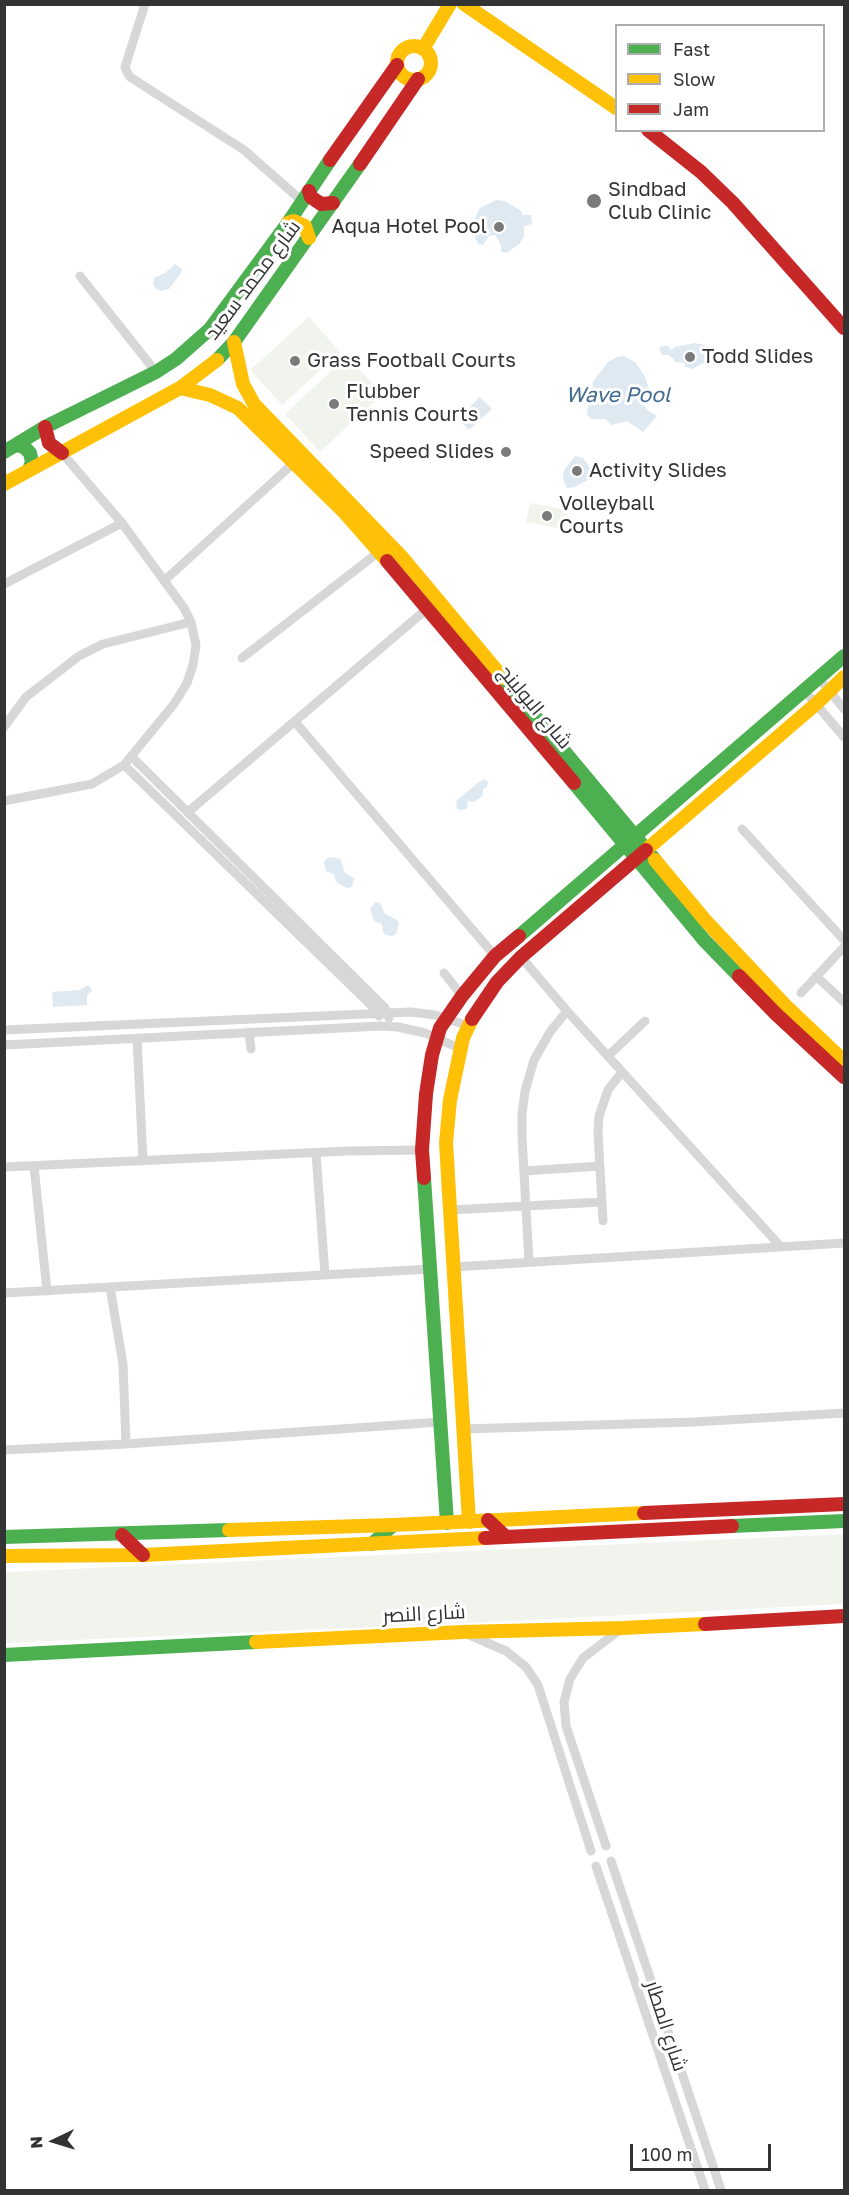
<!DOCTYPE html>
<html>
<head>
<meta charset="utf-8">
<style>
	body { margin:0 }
	#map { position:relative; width:849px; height:2195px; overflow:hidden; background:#fff; font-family:"Golos Text",sans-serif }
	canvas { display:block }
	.frame { position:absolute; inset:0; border:6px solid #333; pointer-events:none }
	.legend { position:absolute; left:615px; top:24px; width:210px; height:108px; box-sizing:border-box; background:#fff; border:2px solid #adadad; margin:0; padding:8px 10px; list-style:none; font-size:18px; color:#333 }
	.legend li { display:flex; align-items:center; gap:12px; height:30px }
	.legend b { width:30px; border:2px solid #adadad }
	.north { position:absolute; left:24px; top:2111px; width:60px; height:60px; -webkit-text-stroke:4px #fff; paint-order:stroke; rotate:266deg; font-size:16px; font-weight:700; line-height:24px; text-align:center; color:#333 }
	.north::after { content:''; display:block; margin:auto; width:21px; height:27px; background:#333; clip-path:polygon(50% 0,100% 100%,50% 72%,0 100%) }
	.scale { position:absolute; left:630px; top:2144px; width:141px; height:27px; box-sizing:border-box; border:3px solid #333; border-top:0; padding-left:8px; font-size:18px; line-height:21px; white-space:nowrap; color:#333; -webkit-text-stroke:4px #fff; paint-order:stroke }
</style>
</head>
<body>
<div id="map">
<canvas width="849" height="2195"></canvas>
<div class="frame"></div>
<ul class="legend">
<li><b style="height:8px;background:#4caf50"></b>Fast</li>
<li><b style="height:8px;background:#ffc107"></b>Slow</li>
<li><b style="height:8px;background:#c62828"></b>Jam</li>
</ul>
<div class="north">N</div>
<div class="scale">100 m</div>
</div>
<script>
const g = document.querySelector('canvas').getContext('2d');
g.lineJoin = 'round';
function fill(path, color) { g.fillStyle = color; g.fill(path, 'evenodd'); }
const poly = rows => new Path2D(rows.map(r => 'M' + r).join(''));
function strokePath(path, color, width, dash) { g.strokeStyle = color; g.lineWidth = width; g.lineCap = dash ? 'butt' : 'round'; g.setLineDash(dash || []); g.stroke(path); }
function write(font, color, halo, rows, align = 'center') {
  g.font = font + ' "Golos Text",Cairo,sans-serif'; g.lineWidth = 6; g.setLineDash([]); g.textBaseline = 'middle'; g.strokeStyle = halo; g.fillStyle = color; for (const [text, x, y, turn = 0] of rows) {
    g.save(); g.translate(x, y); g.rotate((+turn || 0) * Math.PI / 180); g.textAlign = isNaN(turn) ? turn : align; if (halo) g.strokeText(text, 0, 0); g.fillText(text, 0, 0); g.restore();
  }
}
fill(poly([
	[309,317,340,352,282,405,250,370],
	[347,356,382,394,320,452,285,414],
	[530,503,568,510,564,529,526,522],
	[844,1534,844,1604,508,1621,5,1643,5,1572]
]), '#f1f4ed');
fill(poly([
	[496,200,505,201,520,210,523,215,531,215,532,224,524,226,524,237,519,244,507,253,501,252,501,245,495,235,489,236,483,245,478,244,475,237,475,218,480,208],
	[175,264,183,270,169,289,161,291,156,289,153,284,154,278,165,273],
	[695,343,704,345,709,350,710,356,707,361,692,369,685,367,685,363,675,362,674,359,668,355,662,355,659,349,661,346,668,346,671,350,675,347],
	[624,356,636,363,645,377,648,386,644,404,647,410,657,416,643,432,627,421,611,425,606,419,592,419,587,415,588,407,591,401,593,382,608,362,617,357],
	[480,397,492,409,469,430,458,418],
	[575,456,583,458,587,463,592,472,590,479,575,487,567,488,563,479,564,470],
	[485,779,488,782,487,787,483,789,483,795,480,798,474,802,468,801,467,809,461,810,457,809,456,801,479,782],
	[331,857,341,859,344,872,354,878,352,887,347,888,339,884,336,882,334,874,326,871,324,862,327,858],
	[375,902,380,903,385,914,397,920,399,924,396,934,392,936,386,935,383,932,382,924,374,921,370,909],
	[86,986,90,986,92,991,87,995,87,1005,53,1007,52,992,80,990]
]), '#dee9f2');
strokePath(poly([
	[145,4,125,67,127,72,130,77,244,150,302,201],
	[80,276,156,372],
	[165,580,297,460],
	[4,584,122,523],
	[242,658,380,551],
	[819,678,844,709],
	[804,690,844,737],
	[296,723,495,956],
	[4,727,26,697,79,656,103,644,191,622],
	[132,757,385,1008,389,1018],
	[124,765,371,1005,379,1016],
	[4,801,92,784,124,765,174,704,187,683,193,665,196,645,191,622,184,608,122,523,62,453],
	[188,812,428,608],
	[742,829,844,940],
	[521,957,567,1011,781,1247],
	[444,973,462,996],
	[816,976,844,1002],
	[801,993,844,947],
	[4,1030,411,1012,435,1015,469,1026],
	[249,1032,251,1049],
	[137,1038,143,1161],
	[4,1045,381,1026,398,1027,425,1033,461,1049],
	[608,1056,645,1021],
	[316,1153,325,1275],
	[34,1166,47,1291],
	[4,1167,348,1151,422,1150],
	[524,1171,600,1166],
	[450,1210,602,1202],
	[603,1221,598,1133,599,1116,608,1090,622,1072],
	[529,1262,522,1137,522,1114,525,1091,534,1060,550,1032,567,1011],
	[454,1267,844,1243],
	[110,1287,123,1364,126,1444],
	[4,1293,430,1269],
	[463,1429,694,1422,844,1413],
	[4,1450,126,1444,440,1422],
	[467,1634,506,1651,526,1667,538,1685,591,1851],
	[606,1846,566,1726,564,1702,570,1679,583,1658,621,1629],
	[611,1861,721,2190],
	[596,1866,705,2190]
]), '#d7d7d7', 9);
strokePath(poly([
	[217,360,234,342,360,164],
	[16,445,24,447,30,453,32,462,29,470],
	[4,452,45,427,156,372,176,359,210,329,288,223,330,160],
	[503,678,655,860],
	[574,783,704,940,739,976],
	[519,936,844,656],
	[424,1178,447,1523],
	[732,1526,844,1521],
	[4,1537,229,1530],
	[372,1544,393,1525],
	[4,1655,256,1642]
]), '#4caf50', 14);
strokePath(poly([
	[464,4,616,108],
	'397 63a17 17 0 1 1 34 0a17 17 0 1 1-34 0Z',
	[423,49,450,4],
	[288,223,294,221,305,226,309,238],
	[234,342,243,384,254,404,401,556,503,678],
	[180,388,210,395,238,408,343,511,387,561],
	[4,484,180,388,217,360],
	[646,850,816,704,844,677],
	[655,860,705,920,785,1005,844,1061],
	[469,1522,446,1143,450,1100,463,1038,472,1019],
	[229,1530,393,1525,644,1513],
	[4,1556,143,1555,485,1538],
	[256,1642,463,1632,622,1628,705,1624]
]), '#ffc107', 14);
strokePath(poly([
	[648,130,701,172,733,203,844,328],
	[330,160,397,65],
	[360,164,418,79],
	[309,191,311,197,321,204,333,203],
	[45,427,49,443,62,453],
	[387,561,574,783],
	[739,976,776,1014,844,1077],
	[472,1019,497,982,521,957,646,850],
	[424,1178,422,1150,426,1094,432,1055,440,1028,462,996,495,956,519,936],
	[644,1513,844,1504],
	[488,1520,506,1537],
	[122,1535,143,1555],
	[485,1538,732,1526],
	[705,1624,844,1616]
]), '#c62828', 14);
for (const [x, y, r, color] of [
	[594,201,8,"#7a7a7a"],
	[499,227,6,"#7a7a7a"],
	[690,357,6,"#7a7a7a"],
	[295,361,6,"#7a7a7a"],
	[334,404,6,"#7a7a7a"],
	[506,452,6,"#7a7a7a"],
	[577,471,6,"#7a7a7a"],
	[547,516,6,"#7a7a7a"]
]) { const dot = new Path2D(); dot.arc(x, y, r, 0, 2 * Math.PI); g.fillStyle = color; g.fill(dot); strokePath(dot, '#fff', 2); }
write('20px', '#333', '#fff', [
	["Sindbad",608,190],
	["Club Clinic",608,213],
	["Aqua Hotel Pool",487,227,"right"],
	["Todd Slides",702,357],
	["Grass Football Courts",307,361],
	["Flubber",346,392],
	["Tennis Courts",346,415],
	["Speed Slides",494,452,"right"],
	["Activity Slides",589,471],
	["Volleyball",559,504],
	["Courts",559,527]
], 'left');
write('20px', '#333', '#fff', [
	["شارع محمد سعيد",253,280,-53],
	["شارع البولينج",535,707,50],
	["شارع النصر",424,1614,-3],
	["شارع المطار",666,2026,72]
]);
write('italic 21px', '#446c91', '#fff', [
	["Wave Pool",618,395]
]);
</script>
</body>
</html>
